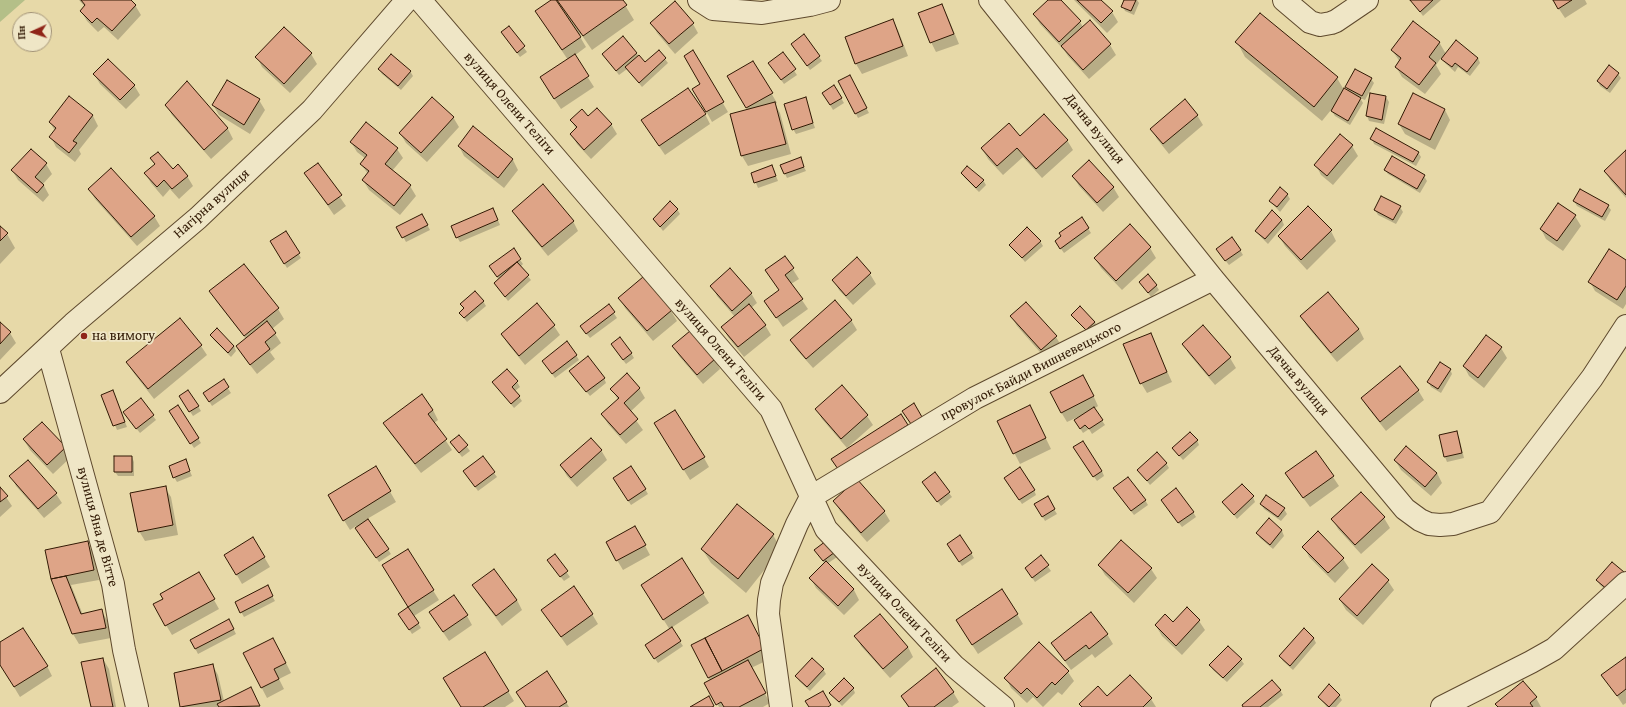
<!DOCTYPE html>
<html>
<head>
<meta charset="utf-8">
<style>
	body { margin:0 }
	#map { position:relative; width:1626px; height:707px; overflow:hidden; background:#e7d9a8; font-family:"Gentium Book Plus",serif }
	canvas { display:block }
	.north { position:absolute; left:12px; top:12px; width:40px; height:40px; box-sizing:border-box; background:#efe6c6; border:1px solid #a39478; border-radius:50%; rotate:267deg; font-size:11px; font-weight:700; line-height:16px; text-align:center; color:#311904 }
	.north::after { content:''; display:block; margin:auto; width:14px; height:18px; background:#8f2418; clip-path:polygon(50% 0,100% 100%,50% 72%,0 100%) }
</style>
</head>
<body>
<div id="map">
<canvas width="1626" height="707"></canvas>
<div class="north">Пн</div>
</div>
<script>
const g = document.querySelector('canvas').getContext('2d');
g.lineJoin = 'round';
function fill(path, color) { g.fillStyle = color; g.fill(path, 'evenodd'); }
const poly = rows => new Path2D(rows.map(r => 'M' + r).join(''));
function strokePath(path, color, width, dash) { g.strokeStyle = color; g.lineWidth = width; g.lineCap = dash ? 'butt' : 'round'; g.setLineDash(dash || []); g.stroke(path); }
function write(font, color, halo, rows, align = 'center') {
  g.font = font + ' "Gentium Book Plus",serif'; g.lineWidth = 3.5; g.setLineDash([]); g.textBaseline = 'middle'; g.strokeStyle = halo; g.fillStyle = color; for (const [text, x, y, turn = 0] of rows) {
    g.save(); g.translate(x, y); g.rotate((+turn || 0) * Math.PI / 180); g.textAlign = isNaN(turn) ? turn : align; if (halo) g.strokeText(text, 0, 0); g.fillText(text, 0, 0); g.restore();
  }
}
fill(poly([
	[0,0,25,0,0,22]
]), '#b4bf88');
fill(poly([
	[79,0,130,0,135,5,141,15,118,40,104,27,98,32,87,21,81,11,85,7],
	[553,0,555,0,559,6,560,5,557,0,622,0,634,20,592,50,581,34,579,35,586,47,574,56,594,87,561,109,547,88,568,60,536,12],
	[1050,0,1059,0,1080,22,1083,27,1090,22,1110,45,1116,55,1089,79,1068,56,1064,50,1040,24,1034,14],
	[1074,0,1100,0,1112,12,1118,22,1107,33],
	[1125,0,1137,0,1139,3,1134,15,1125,11,1123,7],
	[1411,0,1441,0,1423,16],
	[1553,0,1585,0,1587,4,1565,18],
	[942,5,947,15,959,44,936,52,931,42],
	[893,20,898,30,908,56,862,74,856,64,846,38],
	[652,23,693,24,698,33,675,54,657,33],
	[509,27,527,52,520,57,505,37],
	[284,28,311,54,317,64,290,93,262,67,257,57],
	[804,36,822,61,810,70,792,44],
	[623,38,645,63,659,51,668,63,642,87,627,69,619,75,603,54],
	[1237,42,1337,78,1344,90,1349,92,1346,87,1371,79,1374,83,1365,100,1360,98,1363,103,1350,125,1335,116,1331,110,1322,121,1245,57],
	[1439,42,1446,54,1478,58,1480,63,1470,76,1458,67,1455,72,1445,63,1441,58,1436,65,1441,74,1425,94,1402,77,1396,67,1400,62,1392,50],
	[693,51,728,112,712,122,694,89,701,84],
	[782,53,797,75,784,84,772,67],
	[753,62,777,103,775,104,780,113,791,154,748,166,742,156,731,115,748,110,729,77],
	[379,69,410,71,413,76,401,90,382,74],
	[94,74,134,85,140,95,126,109,100,84],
	[1618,74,1621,78,1610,93,1600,86,1598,81],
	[852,81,869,113,858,118,856,114],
	[187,83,228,129,233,139,211,159,172,115,166,105],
	[1371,94,1386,97,1389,102,1384,124,1369,121,1367,116],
	[1414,95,1445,110,1450,120,1435,150,1405,134,1399,124],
	[69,98,93,116,98,126,79,150,81,154,75,162,56,147,51,137,55,131,50,122],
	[805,98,815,128,796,134,793,129],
	[826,98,841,98,844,103,833,110],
	[259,100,265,110,250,134,219,115,213,105],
	[705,114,710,124,665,155,648,130],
	[1197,115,1203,125,1169,154,1157,139,1151,129],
	[453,117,459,127,427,162,406,143,400,133],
	[588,117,611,124,617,134,591,159,577,144,571,134,576,129,571,120],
	[473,128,513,160,518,170,504,188,464,156,459,146],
	[1020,137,1067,140,1073,150,1042,178,1023,157,1003,175,988,159,982,149],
	[1372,139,1418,152,1421,157,1416,166,1374,144],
	[351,142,397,149,403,158,392,171,410,186,416,196,400,215,369,190,363,180,368,174,361,164,366,159,357,152],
	[1352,146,1358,156,1333,185,1321,175,1316,165],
	[1626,152,1626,198,1611,181,1605,171],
	[151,158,187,176,193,186,179,199,170,189,163,197,151,183,145,173,155,165],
	[800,159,806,171,787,178,785,174],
	[46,164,52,174,43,184,49,195,43,202,18,180,12,170],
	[317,164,346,206,334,215,305,173],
	[772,166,778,181,758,188,752,173],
	[1385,170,1424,176,1427,181,1420,193,1388,174],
	[962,174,983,180,986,185,979,192,965,178],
	[1073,176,1113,187,1119,197,1103,212,1079,186],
	[89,189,154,216,160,226,137,246,95,199],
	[1287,194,1290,199,1280,212,1270,201],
	[1574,201,1608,206,1611,210,1605,221,1577,206],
	[1400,207,1403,212,1396,224,1378,215,1375,210],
	[677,209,680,214,663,231,654,219],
	[513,211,573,221,578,231,548,256,519,221],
	[495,213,500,225,460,242,457,237],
	[422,215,430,230,406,242,398,227],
	[1575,216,1581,226,1563,251,1546,239,1541,229],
	[1082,219,1091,233,1064,253,1059,246],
	[1282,220,1284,225,1268,244,1259,235,1256,231],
	[1130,226,1150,248,1156,258,1122,290,1101,268,1095,258],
	[0,227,7,234,15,248,0,264],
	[1331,231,1336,241,1307,270,1285,246,1279,236],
	[285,232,301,258,287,268,271,241],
	[1040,241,1043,246,1025,262,1011,245],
	[513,250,523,264,520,267,531,280,508,301,495,284,499,280,493,271],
	[1240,250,1243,255,1229,265,1220,254],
	[785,257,799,279,791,284,808,309,783,327,765,301,780,291,766,271],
	[857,259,870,274,876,284,853,305,839,290,833,280],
	[1626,261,1626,304,1623,309,1595,291,1590,282],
	[244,265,278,309,284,319,272,329,281,343,270,352,275,359,257,374,243,356,237,346,246,339,216,301,211,292],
	[643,278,671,311,677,321,653,341,625,308,619,298],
	[1140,282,1156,285,1159,290,1151,297],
	[712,286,751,293,757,303,751,308,765,325,771,335,744,357,728,337,723,327,735,317,717,296],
	[483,301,486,306,467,322,460,313,464,309,461,305],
	[1026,303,1056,337,1062,347,1047,360,1017,326,1011,316],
	[609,306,617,318,590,338,584,331],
	[1072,315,1095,322,1097,327,1089,334],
	[1301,316,1359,329,1364,339,1337,362,1307,326],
	[180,319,201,346,207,355,154,399,133,372,127,362],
	[851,320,857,330,813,368,797,350,791,340],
	[0,324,10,333,16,343,0,360],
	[554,326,560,335,525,365,508,344,502,334],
	[1150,334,1172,382,1147,393,1141,383],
	[211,335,234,346,236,351,231,357,214,340],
	[1183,344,1230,358,1236,368,1215,385,1189,354],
	[612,345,631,353,634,358,626,364],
	[673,347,714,359,720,369,703,384,679,356],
	[1501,348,1507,358,1484,388,1469,376,1464,366],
	[576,355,579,360,555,378,546,365],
	[1450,369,1452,374,1441,393,1431,387,1428,382],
	[573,376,604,378,606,383,590,396],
	[223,381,231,393,212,406,207,398],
	[493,382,517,382,520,387,515,391,522,401,514,408],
	[1089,386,1098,406,1094,409,1105,425,1092,434,1089,429,1083,433,1078,425,1080,416,1067,422,1061,412],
	[639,388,645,398,630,412,643,430,626,444,608,424,602,414,618,400,612,389],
	[1418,390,1424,400,1386,431,1368,408,1362,399],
	[103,395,115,396,127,427,117,430],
	[141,400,156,420,140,433,127,417],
	[183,401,198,406,201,411,193,416],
	[816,409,867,416,873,425,847,448,822,419],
	[433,410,438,420,434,423,452,450,421,473,390,433,385,423],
	[173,416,198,438,201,443,194,448],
	[1035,416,1051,449,1020,464,998,421],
	[1456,432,1459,437,1464,458,1447,462,1445,457,1440,436],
	[661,433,704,458,709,467,690,480],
	[459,436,470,451,462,457,451,443],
	[24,440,65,447,71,457,53,474,30,450],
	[1197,440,1199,445,1183,460,1176,452],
	[601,450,607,460,577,487,567,476,561,466],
	[1077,452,1102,471,1104,476,1097,481],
	[132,457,134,462,134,476,118,476,115,472],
	[185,460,192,476,177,482,174,477],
	[1395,460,1437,473,1442,483,1431,496,1401,470],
	[1166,463,1169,468,1150,485,1139,471],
	[376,467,396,502,367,519,391,554,379,562,356,526,350,530,329,496],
	[494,473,497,477,478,491,467,475],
	[11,476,56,494,62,503,44,518,16,486],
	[1333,477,1339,486,1310,507,1292,483],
	[617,483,645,489,648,494,631,505],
	[1008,483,1034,490,1036,495,1022,504],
	[926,487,949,493,952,497,941,506],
	[0,488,12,506,0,517],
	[165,488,171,497,178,535,145,541,139,531],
	[1117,493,1145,500,1148,505,1134,515],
	[1253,497,1255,502,1237,519,1224,502],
	[1047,498,1057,514,1045,521,1036,505],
	[834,501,884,511,890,521,867,542,840,511],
	[1261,504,1284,509,1287,514,1281,521,1264,509],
	[1165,505,1193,512,1196,517,1182,527],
	[1384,518,1390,528,1361,554,1338,529,1333,520],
	[1269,520,1282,531,1284,536,1273,549,1260,538,1257,533],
	[635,527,650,555,623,570,617,560],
	[773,535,781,549,746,593,711,563,702,549],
	[253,538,270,567,242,584,231,565],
	[87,542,93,552,99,580,71,585,83,615,101,610,107,620,111,638,79,644,73,634,52,578],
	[1304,547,1343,559,1349,568,1335,583,1309,557],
	[951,549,971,553,974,558,962,566],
	[408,550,439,600,414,616,421,628,412,634,400,614,409,608,389,576],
	[834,552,837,557,827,564,854,590,859,600,844,615,816,588,811,579,825,564,818,555],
	[554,555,570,577,564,581,551,565],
	[1041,557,1051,571,1035,582,1029,573],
	[682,560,709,603,671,628,683,646,658,663,649,650,670,630,648,595],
	[1099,565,1151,569,1157,578,1134,603,1105,575],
	[493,570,517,600,522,610,502,626,479,595,473,586],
	[199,573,219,609,172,635,154,605],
	[1623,573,1611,595,1600,585,1597,580],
	[1388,581,1394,590,1363,625,1346,610,1340,600],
	[267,587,275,601,244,617,236,603],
	[542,610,592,614,598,624,567,646],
	[1017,614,1023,624,978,654,957,621],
	[467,616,472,625,449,641,436,622],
	[748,616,770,659,751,668,770,703,763,707,719,707,706,684,710,681,692,645],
	[229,620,236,634,198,654,191,640],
	[1199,621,1205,630,1182,655,1162,636,1156,626],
	[1304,630,1314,639,1316,643,1293,670,1283,661,1280,656],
	[1107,634,1113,644,1095,658,1092,654,1071,670,1052,643],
	[856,636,908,647,913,657,890,678,861,646],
	[1039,643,1068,672,1074,681,1062,695,1058,692,1043,707,1033,697,1027,703,1011,688,1006,678],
	[0,644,47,666,52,676,20,697,0,664],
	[279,649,291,673,279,679,284,689,267,698,244,654],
	[485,653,514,701,505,707,462,707],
	[1626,658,1626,703,1623,705,1603,675],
	[103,659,109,669,116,707,92,707],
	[1241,660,1244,664,1227,682,1213,670,1211,665],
	[213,666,218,675,224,701,256,698,260,707,181,707,175,674],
	[823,669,826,674,810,691,799,681,797,676],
	[1329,686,1339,696,1342,700,1336,707,1327,707,1319,697],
	[853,688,855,693,842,706,830,693],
	[1280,690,1283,695,1268,707,1244,707],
	[953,692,959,702,952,707,908,707,902,696],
	[1107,697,1151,699,1156,707,1082,707],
	[1536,698,1541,707,1498,707],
	[566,702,569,707,526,707]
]), '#0003');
const building = poly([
	[81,0,131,0,136,5,112,31,97,18,92,23,80,11,85,5,81,0],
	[551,0,556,0,581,37,562,50,535,11,551,0],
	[557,0,623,0,627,5,583,36,557,0],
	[1048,0,1061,0,1081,21,1059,42,1033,14,1048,0],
	[1077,0,1101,0,1113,11,1101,23,1077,0],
	[1124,0,1136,0,1131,11,1121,7,1124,0],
	[1410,0,1433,0,1420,12,1410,0],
	[1553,0,1572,0,1558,9,1553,0],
	[675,1,694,23,669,44,650,23,675,1],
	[942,4,954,34,930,43,918,13,942,4],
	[1260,13,1338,77,1314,107,1235,42,1260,13],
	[893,19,903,46,855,64,845,37,893,19],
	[1090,20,1111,44,1083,70,1061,46,1090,20],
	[1413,21,1440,42,1429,57,1436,63,1419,85,1395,67,1401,58,1391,50,1413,21],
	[509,26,525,46,517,53,501,32,509,26],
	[284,27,312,53,284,84,255,57,284,27],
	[804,34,820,56,807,66,791,44,804,34],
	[623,36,637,53,616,71,602,54,623,36],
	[1456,40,1478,58,1467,72,1455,63,1452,67,1441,59,1456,40],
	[659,50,666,58,639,83,625,67,639,55,645,62,659,50],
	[693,50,724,102,706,112,692,89,700,84,684,56,693,50],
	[783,52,796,69,781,80,768,63,783,52],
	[391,54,411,71,398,86,378,69,391,54],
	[575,54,589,76,554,99,540,77,575,54],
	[108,59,135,85,120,100,93,74,108,59],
	[753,61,773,93,746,108,727,76,753,61],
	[1609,65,1619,73,1607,89,1597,81,1609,65],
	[1355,69,1372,78,1362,96,1345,87,1355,69],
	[850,75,867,108,855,114,838,81,850,75],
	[227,80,260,99,244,125,212,105,227,80],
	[187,81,228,128,204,150,165,105,187,81],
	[834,85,842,98,830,105,822,93,834,85],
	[688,88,706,114,659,146,641,120,688,88],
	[1344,88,1361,98,1348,121,1331,111,1344,88],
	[1370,93,1386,96,1382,120,1366,116,1370,93],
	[1413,93,1445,109,1430,140,1398,124,1413,93],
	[69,96,93,115,73,141,77,143,69,153,49,137,56,128,49,122,69,96],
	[432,97,454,117,421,153,399,133,432,97],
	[806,97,813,123,792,130,784,104,806,97],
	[1185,99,1198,115,1163,144,1150,129,1185,99],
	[775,102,786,144,741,156,730,114,775,102],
	[597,108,612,124,584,150,570,134,577,127,570,120,582,109,588,116,597,108],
	[1044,114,1068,140,1036,169,1017,148,997,166,981,148,1009,123,1020,136,1044,114],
	[366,122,398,148,385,164,411,185,394,206,362,180,369,171,360,164,367,155,350,142,366,122],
	[473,126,513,159,498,178,458,146,473,126],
	[1376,128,1419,152,1413,162,1370,139,1376,128],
	[1340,134,1353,145,1327,176,1314,165,1340,134],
	[31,149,47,163,35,177,44,185,37,193,11,170,31,149],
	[1626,150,1626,195,1604,171,1626,150],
	[158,152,173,169,178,164,188,176,172,189,164,180,157,187,144,173,155,164,150,158,158,152],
	[1392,156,1425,175,1417,189,1384,170,1392,156],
	[801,157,804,167,784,174,780,165,801,157],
	[1089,160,1114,187,1097,203,1072,176,1089,160],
	[318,163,342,195,328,205,304,173,318,163],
	[772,165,776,176,754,183,751,173,772,165],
	[967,166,984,180,976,188,961,173,967,166],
	[111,168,155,216,131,237,88,189,111,168],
	[543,184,574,221,542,247,512,211,543,184],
	[1280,187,1288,194,1277,207,1269,201,1280,187],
	[1580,189,1609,205,1602,217,1573,201,1580,189],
	[1381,196,1401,206,1393,220,1374,210,1381,196],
	[670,201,678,209,660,227,653,219,670,201],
	[1558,203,1576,215,1557,241,1540,229,1558,203],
	[1308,206,1332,230,1301,260,1278,236,1308,206],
	[493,208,498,220,456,238,451,226,493,208],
	[1272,210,1282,220,1265,239,1255,231,1272,210],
	[422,214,428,225,402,238,396,227,422,214],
	[1082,217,1089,228,1060,249,1055,241,1061,236,1059,233,1082,217],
	[1130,224,1151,247,1116,281,1094,258,1130,224],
	[0,226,8,233,0,241,0,226],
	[1027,227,1041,241,1022,258,1009,245,1027,227],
	[286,231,300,253,284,264,270,241,286,231],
	[1232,237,1241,250,1225,261,1216,249,1232,237],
	[514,248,521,259,497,277,489,266,514,248],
	[1609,249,1626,260,1626,286,1617,300,1588,282,1609,249],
	[785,256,794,268,785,275,803,299,776,318,764,301,779,290,765,270,785,256],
	[857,257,871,273,846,296,832,280,857,257],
	[517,262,529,275,505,297,494,283,517,262],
	[244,264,279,308,244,336,209,291,244,264],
	[730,268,752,293,732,311,710,286,730,268],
	[1148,274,1157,285,1148,293,1139,282,1148,274],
	[643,277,672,310,647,331,618,298,643,277],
	[475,291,484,301,464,318,459,313,464,308,460,304,475,291],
	[1328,292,1359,329,1331,353,1300,316,1328,292],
	[835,300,852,320,806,359,790,340,835,300],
	[1026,302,1057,336,1041,350,1010,316,1026,302],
	[537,303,555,325,519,356,501,334,537,303],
	[609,304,615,312,586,334,580,326,609,304],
	[749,304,766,325,738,347,721,327,749,304],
	[1080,306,1095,322,1086,330,1071,315,1080,306],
	[180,318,202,345,148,389,126,362,180,318],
	[267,321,276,333,265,342,270,349,250,365,236,346,267,321],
	[0,322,11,332,0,344,0,322],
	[1203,325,1231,357,1209,376,1182,344,1203,325],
	[217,328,234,346,228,353,210,335,217,328],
	[690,331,715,359,697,375,672,346,690,331],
	[1151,333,1167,372,1140,384,1123,344,1151,333],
	[1486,335,1502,347,1478,378,1463,366,1486,335],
	[620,337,632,353,623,360,611,344,620,337],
	[567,341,577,355,552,374,542,361,567,341],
	[588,356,605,378,586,392,569,371,588,356],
	[1440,362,1451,369,1438,389,1427,382,1440,362],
	[1400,366,1419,390,1380,422,1361,398,1400,366],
	[507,369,518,381,512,387,520,396,511,404,492,382,507,369],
	[627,373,640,388,624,403,638,419,620,435,601,414,619,398,610,389,627,373],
	[1083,375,1094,396,1061,413,1050,392,1083,375],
	[224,379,229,387,209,402,203,393,224,379],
	[842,385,868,415,841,439,815,409,842,385],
	[113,390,125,422,113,426,101,395,113,390],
	[188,390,199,406,189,412,179,396,188,390],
	[422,394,433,410,428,414,447,439,415,464,383,423,422,394],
	[141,398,154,415,136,429,123,412,141,398],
	[914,403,922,417,911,424,902,411,914,403],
	[178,405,199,438,190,444,169,411,178,405],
	[1030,405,1046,438,1013,454,997,421,1030,405],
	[1094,407,1103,420,1089,429,1085,425,1080,429,1074,420,1094,407],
	[675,410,705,457,683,470,654,423,675,410],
	[901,414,908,425,838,469,831,459,901,414],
	[42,422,66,447,47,465,23,439,42,422],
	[1457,431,1462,453,1444,457,1439,435,1457,431],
	[1190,432,1198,440,1179,456,1172,448,1190,432],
	[459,435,468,445,459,453,450,442,459,435],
	[591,438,602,450,571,478,560,465,591,438],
	[1083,441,1102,471,1093,477,1073,447,1083,441],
	[1406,446,1437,473,1425,487,1394,460,1406,446],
	[1316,451,1334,476,1303,498,1285,473,1316,451],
	[1157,452,1167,463,1147,481,1137,470,1157,452],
	[114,456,132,456,132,472,114,472,114,456],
	[483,456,495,472,475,487,463,471,483,456],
	[186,459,190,471,173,478,169,466,186,459],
	[28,460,57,493,38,509,9,476,28,460],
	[376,466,391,491,343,521,328,495,376,466],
	[631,466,646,489,628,501,613,478,631,466],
	[1020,467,1035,490,1019,500,1004,478,1020,467],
	[935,472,950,492,937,502,922,482,935,472],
	[1128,477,1146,500,1131,511,1113,488,1128,477],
	[857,479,885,511,861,533,833,501,857,479],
	[1242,484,1254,496,1234,515,1222,502,1242,484],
	[166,486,173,525,138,532,130,493,166,486],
	[0,487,8,496,0,502,0,487],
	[1176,488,1194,512,1178,523,1161,500,1176,488],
	[1361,492,1385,517,1355,545,1331,519,1361,492],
	[1266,495,1285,508,1278,517,1260,504,1266,495],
	[1048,496,1055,509,1042,517,1034,504,1048,496],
	[737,504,774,534,738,579,701,549,737,504],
	[1269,518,1282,530,1270,545,1256,533,1269,518],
	[368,519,389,549,376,558,355,528,368,519],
	[635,526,646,545,616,561,606,542,635,526],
	[1318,531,1344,558,1328,573,1302,547,1318,531],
	[960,535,972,553,959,562,947,544,960,535],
	[253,537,265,557,236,575,224,555,253,537],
	[1121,540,1152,568,1128,593,1098,565,1121,540],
	[88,541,94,570,51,579,45,550,88,541],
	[826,541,835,552,823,561,814,550,826,541],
	[408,549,434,590,408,607,382,565,408,549],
	[555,554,568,571,560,577,547,560,555,554],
	[1041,555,1049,565,1032,578,1025,568,1041,555],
	[682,558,704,593,663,620,641,585,682,558],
	[826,561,854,589,838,606,809,578,826,561],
	[1612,562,1624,572,1608,590,1596,580,1612,562],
	[1372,564,1389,580,1357,616,1339,599,1372,564],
	[494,569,517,600,496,616,472,585,494,569],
	[199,572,215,599,165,626,153,604,163,599,160,594,199,572],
	[66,576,81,614,102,609,106,628,72,634,51,579,66,576],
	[268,585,273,596,240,613,235,602,268,585],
	[574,586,593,614,561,637,541,610,574,586],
	[1002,589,1018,614,972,645,956,620,1002,589],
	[454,595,468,615,443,632,429,612,454,595],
	[408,607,419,623,409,630,398,614,408,607],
	[1187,607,1200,620,1176,646,1155,625,1165,614,1173,622,1187,607],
	[1091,612,1108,634,1089,649,1086,645,1065,661,1051,643,1091,612],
	[880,614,908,647,883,669,854,636,880,614],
	[748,615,765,648,722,671,705,638,748,615],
	[229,619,234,629,195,649,190,640,229,619],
	[672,627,681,641,654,659,645,645,672,627],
	[23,628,48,666,14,687,0,665,0,642,23,628],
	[1304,628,1314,638,1290,666,1279,656,1304,628],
	[273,638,286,663,274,669,279,679,261,688,243,653,273,638],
	[705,638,722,671,708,678,691,645,705,638],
	[1039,642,1069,671,1055,685,1052,682,1037,698,1027,688,1021,694,1004,678,1039,642],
	[1228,646,1242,659,1223,678,1209,665,1228,646],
	[485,652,509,691,483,707,461,707,443,678,485,652],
	[1626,657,1626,689,1617,696,1601,675,1626,657],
	[103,658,113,707,91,707,81,662,103,658],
	[812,658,824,669,807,687,795,676,812,658],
	[748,660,766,693,739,707,724,707,721,702,716,705,704,683,748,660],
	[213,664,221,700,180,707,174,673,213,664],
	[936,668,954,692,934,707,909,707,901,696,936,668],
	[547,671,567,702,559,707,526,707,516,692,547,671],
	[1130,675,1152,698,1143,707,1082,707,1079,704,1098,686,1107,696,1130,675],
	[844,678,854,688,839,702,829,693,844,678],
	[1272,680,1281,690,1260,707,1243,707,1242,705,1272,680],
	[1523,681,1537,697,1530,703,1533,707,1498,707,1495,704,1523,681],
	[1329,684,1340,695,1329,707,1318,697,1329,684],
	[251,687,260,706,219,707,217,704,251,687],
	[823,691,831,705,828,707,809,707,805,701,823,691],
	[709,696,714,706,712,707,690,707,709,696]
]);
fill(building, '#dea487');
strokePath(building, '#311904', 1);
const street = poly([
	[420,0,771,409,826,529,954,666,1003,707],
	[699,0,713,9,762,13,810,5,829,0],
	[990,0,1213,279,1405,509,1420,520,1429,524,1440,525,1453,524,1490,512,1592,378,1626,326],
	[1284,0,1310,22,1320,25,1331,23,1336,21,1367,0],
	[48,349,113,584,124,650,137,707],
	[0,392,73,324,198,218,312,110,407,0],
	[781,707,768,614,769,600,772,583,797,524,811,497,975,398,1213,279],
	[1442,707,1531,662,1554,649,1626,583]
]);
strokePath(street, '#5e492d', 24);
strokePath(street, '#efe6c6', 22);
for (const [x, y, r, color] of [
	[84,336,4,"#8f2418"]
]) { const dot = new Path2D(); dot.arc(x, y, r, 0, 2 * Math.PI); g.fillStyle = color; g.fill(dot); strokePath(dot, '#efe6c6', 1.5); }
write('14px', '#311904', '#efe6c6', [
	["вулиця Олени Теліги",509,104,49],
	["Дачна вулиця",1094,129,51],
	["Нагірна вулиця",212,204,-42],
	["вулиця Олени Теліги",720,350,49],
	["провулок Байди Вишневецького",1031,372,-27],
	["Дачна вулиця",1298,381,50],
	["вулиця Яна де Вітте",97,527,75],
	["вулиця Олени Теліги",904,613,47]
]);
write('14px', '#311904', '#efe6c6', [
	["на вимогу",92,336]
], 'left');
</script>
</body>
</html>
